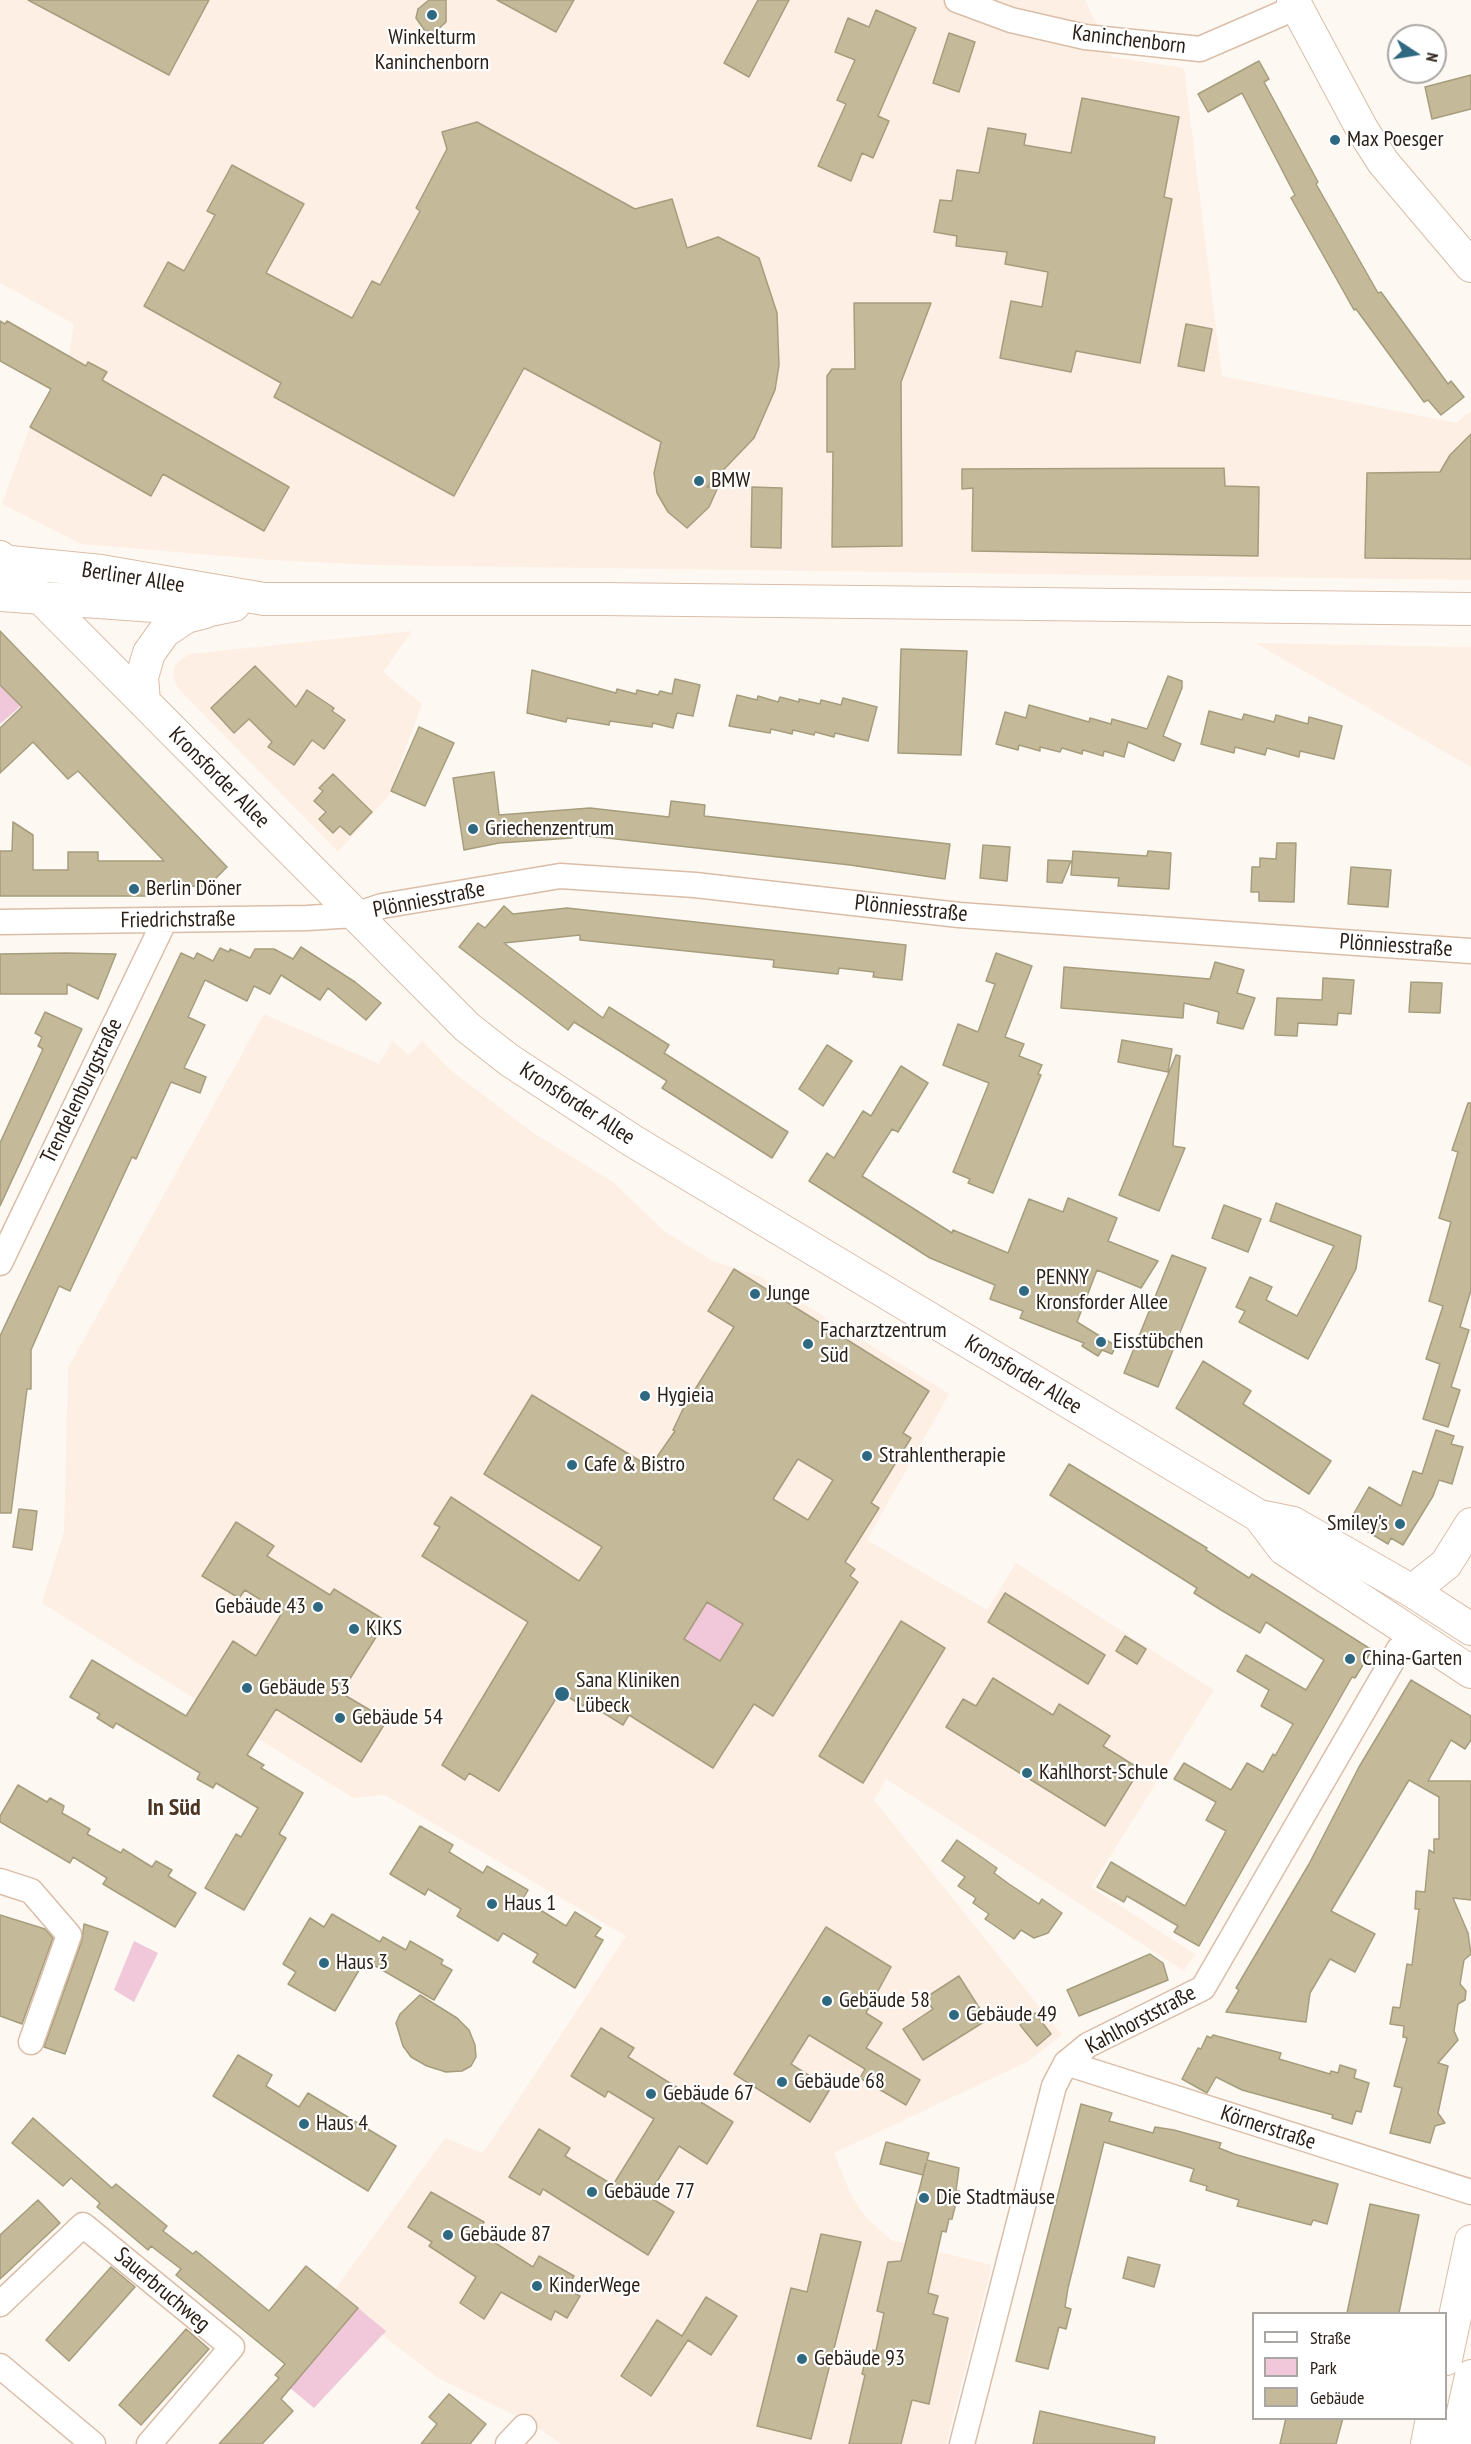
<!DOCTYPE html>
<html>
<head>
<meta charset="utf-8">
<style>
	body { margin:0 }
	#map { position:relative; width:1471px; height:2444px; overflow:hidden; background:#fef8f3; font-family:"PT Sans Narrow",sans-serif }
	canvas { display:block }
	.legend { position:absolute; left:1252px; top:2312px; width:195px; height:108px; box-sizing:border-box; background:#fff; border:2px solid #aaa6a3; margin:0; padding:8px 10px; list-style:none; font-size:18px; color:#2b2018 }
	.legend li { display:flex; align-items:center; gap:12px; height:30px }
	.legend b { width:30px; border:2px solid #aaa6a3 }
	.north { position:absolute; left:1387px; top:24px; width:60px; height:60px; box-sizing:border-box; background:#fff; border:2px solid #aaa6a3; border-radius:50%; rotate:102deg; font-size:16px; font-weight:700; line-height:24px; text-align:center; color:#2b2018 }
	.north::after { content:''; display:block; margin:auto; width:21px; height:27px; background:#2f6881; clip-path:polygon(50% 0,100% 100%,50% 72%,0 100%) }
</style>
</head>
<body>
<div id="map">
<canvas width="1471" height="2444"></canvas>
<ul class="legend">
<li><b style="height:8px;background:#fff"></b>Straße</li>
<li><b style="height:16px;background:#f0c8d9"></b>Park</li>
<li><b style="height:16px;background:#c4ba9a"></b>Gebäude</li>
</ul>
<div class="north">N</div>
</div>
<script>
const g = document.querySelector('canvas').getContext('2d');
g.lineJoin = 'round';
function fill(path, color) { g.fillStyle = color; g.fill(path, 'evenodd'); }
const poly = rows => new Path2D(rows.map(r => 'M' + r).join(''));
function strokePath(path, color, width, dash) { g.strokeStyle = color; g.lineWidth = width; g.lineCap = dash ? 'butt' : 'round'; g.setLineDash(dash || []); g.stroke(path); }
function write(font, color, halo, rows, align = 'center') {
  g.font = font + ' "PT Sans Narrow",sans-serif'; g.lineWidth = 4.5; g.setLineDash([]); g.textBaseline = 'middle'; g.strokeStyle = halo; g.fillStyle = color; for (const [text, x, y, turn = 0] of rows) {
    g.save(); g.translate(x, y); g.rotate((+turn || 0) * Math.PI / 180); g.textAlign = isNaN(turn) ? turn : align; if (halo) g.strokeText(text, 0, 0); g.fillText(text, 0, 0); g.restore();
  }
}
fill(poly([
	[0,0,1085,0,1112,57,1184,68,1222,376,1456,423,1471,411,1471,580,373,565,271,560,81,544,2,504,30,427,69,356,74,324,0,283],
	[412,631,383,672,422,704,388,797,338,852,177,687,173,676,175,665,189,654],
	[1255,643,1471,647,1471,767],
	[264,1014,379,1064,392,1041,409,1055,422,1041,449,1069,535,1134,613,1182,664,1231,713,1261,759,1276,949,1394,867,1540,987,1610,1016,1563,1214,1690,1091,1887,1195,1954,1184,1971,886,1779,874,1800,1062,2035,1027,2062,834,2153,852,2197,866,2217,891,2240,992,2265,946,2444,561,2444,531,2423,438,2378,331,2295,445,2138,483,2153,626,1936,385,1795,353,1798,42,1603,64,1531,68,1368]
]), '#feefe4');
fill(poly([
	[0,685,21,706,0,724],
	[707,1602,743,1624,720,1661,684,1639],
	[134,1941,158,1953,134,2002,114,1990],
	[358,2308,386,2331,314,2408,290,2388]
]), '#f0c8d9');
const building = poly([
	[28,0,209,0,169,75,28,0],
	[429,0,446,0,446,22,435,32,425,31,416,18,418,9,429,0],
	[497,0,574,0,556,32,497,0],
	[758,0,789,0,749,77,724,63,758,0],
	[876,10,916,28,878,116,889,121,873,158,862,153,851,181,818,166,846,104,837,100,855,60,835,52,848,18,869,27,876,10],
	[949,33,975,42,959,92,933,83,949,33],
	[1259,61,1269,79,1264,82,1318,182,1316,184,1378,293,1381,292,1448,384,1451,381,1464,397,1441,415,1428,400,1424,402,1356,309,1354,310,1291,198,1295,195,1242,93,1208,112,1198,94,1259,61],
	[1471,75,1471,109,1432,119,1425,87,1471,75],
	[1082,98,1179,117,1164,197,1172,199,1140,363,1076,351,1071,372,1000,358,1011,301,1042,307,1048,272,1005,264,1007,252,956,246,957,236,934,232,940,200,952,201,957,170,979,173,988,128,1026,134,1024,145,1071,153,1082,98],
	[477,122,635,209,672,199,687,248,718,237,759,258,777,313,779,365,775,390,754,438,707,487,718,487,709,507,687,528,668,512,657,493,654,473,661,442,524,368,454,496,274,397,281,383,144,306,168,262,184,271,215,215,207,211,232,165,304,204,266,273,352,318,372,281,380,285,420,211,416,208,447,149,442,132,477,122],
	[854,303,931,303,901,382,902,546,832,547,833,452,827,452,827,376,832,369,855,369,854,303],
	[0,321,5,324,7,321,86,366,88,362,107,372,102,380,289,487,264,531,163,474,151,496,30,427,51,389,0,361,0,321],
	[1186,324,1212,329,1204,371,1178,366,1186,324],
	[1471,434,1471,559,1365,558,1367,473,1440,472,1450,455,1471,434],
	[1224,468,1225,486,1259,487,1258,556,972,551,973,488,962,489,962,469,1224,468],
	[752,487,782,488,781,548,751,547,752,487],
	[0,631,227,867,208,886,148,887,149,896,0,896,0,851,12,851,13,822,33,835,33,870,68,870,68,852,98,852,98,861,164,861,78,771,68,779,33,742,0,773,0,728,22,707,0,685,0,631],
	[901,649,967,651,961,755,898,753,901,649],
	[255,666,296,707,307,690,334,708,332,711,345,720,324,749,312,740,294,765,268,747,272,742,249,719,234,733,211,708,255,666],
	[532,670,616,693,617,689,636,694,637,690,658,695,660,691,672,694,675,679,700,685,693,716,677,713,673,728,653,723,652,727,610,721,609,725,567,718,566,722,527,713,532,670],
	[1168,676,1182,681,1182,688,1163,736,1181,744,1174,761,1128,742,1124,757,1104,751,1103,756,1083,750,1082,754,1062,748,1060,752,1040,747,1040,751,1019,745,1018,750,996,744,1005,712,1026,718,1029,705,1089,722,1090,718,1111,724,1112,719,1147,729,1168,676],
	[737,695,757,700,758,696,778,702,780,697,799,702,799,699,820,704,821,700,841,705,843,698,877,707,868,741,835,733,834,737,815,732,814,735,793,730,792,734,771,729,770,733,729,726,737,695],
	[1209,711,1242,720,1244,714,1274,722,1276,715,1308,724,1309,717,1342,726,1334,759,1300,751,1299,757,1267,748,1265,755,1235,747,1234,753,1201,744,1209,711],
	[419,727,454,743,425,806,391,791,419,727],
	[494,772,499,815,590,808,669,817,671,801,705,805,704,816,950,844,945,879,850,865,571,834,572,838,499,843,464,850,453,778,494,772],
	[333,774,372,812,350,835,340,826,333,833,319,819,326,812,314,801,323,791,319,788,333,774],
	[1277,843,1296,843,1294,902,1259,901,1259,892,1251,892,1252,867,1260,867,1260,858,1276,859,1277,843],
	[983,845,1010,847,1007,881,980,878,983,845],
	[1073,851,1147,856,1148,851,1171,853,1169,889,1118,886,1119,878,1071,875,1073,851],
	[1048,860,1071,861,1062,883,1047,882,1048,860],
	[1351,867,1391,870,1388,907,1348,904,1351,867],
	[504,906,513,914,567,908,906,945,902,980,873,977,874,972,839,968,838,974,773,967,774,960,580,940,580,935,504,943,603,1018,609,1007,669,1045,664,1053,788,1132,772,1158,662,1088,667,1081,574,1022,568,1030,459,947,478,923,485,928,504,906],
	[301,947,355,982,381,1003,366,1020,328,988,320,1000,281,975,270,994,254,986,247,1001,205,980,188,1017,205,1025,184,1068,206,1077,200,1093,171,1082,136,1159,132,1157,70,1291,59,1286,31,1350,31,1389,27,1389,11,1513,0,1513,0,1336,181,953,194,959,197,953,213,961,220,948,229,952,230,949,250,958,255,949,274,949,293,959,301,947],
	[996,953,1032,966,1005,1037,1024,1044,1019,1056,1042,1065,1038,1074,1041,1075,993,1193,968,1183,970,1179,953,1172,989,1083,943,1065,958,1024,978,1032,995,984,986,981,996,953],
	[0,954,66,953,116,954,98,999,67,984,67,994,0,994,0,954],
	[1215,962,1244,970,1237,993,1255,998,1243,1029,1217,1023,1219,1012,1184,1003,1183,1018,1061,1008,1064,967,1210,979,1215,962],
	[1323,978,1354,980,1351,1014,1338,1013,1337,1025,1298,1023,1297,1036,1275,1035,1277,998,1322,1000,1323,978],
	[1411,982,1442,983,1440,1013,1409,1012,1411,982],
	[45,1012,82,1029,0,1206,0,1143,43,1049,38,1046,42,1037,35,1033,45,1012],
	[1122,1040,1172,1049,1168,1072,1118,1062,1122,1040],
	[827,1045,852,1061,823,1106,799,1089,827,1045],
	[1176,1055,1180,1056,1173,1146,1185,1148,1159,1211,1119,1195,1176,1055],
	[901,1066,928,1083,898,1132,892,1129,862,1176,952,1233,953,1230,1008,1253,1029,1199,1063,1212,1068,1198,1117,1218,1108,1241,1158,1261,1141,1288,1097,1270,1077,1322,1116,1346,1112,1354,1102,1350,1098,1356,1082,1346,1084,1343,1020,1318,1023,1311,990,1299,995,1285,930,1258,809,1181,827,1153,834,1158,863,1111,871,1116,901,1066],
	[1468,1103,1471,1103,1471,1290,1460,1327,1469,1330,1451,1387,1460,1390,1448,1427,1423,1419,1440,1364,1426,1359,1443,1306,1429,1301,1451,1222,1439,1218,1458,1152,1452,1150,1468,1103],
	[1276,1203,1361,1236,1356,1269,1308,1359,1239,1322,1245,1311,1236,1307,1250,1277,1272,1287,1266,1300,1297,1316,1334,1246,1270,1221,1276,1203],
	[1224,1205,1261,1219,1248,1252,1212,1238,1224,1205],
	[1172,1255,1206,1268,1158,1387,1124,1373,1172,1255],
	[734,1269,929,1391,903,1433,911,1438,871,1503,879,1508,845,1562,855,1569,850,1576,858,1582,773,1716,754,1704,713,1768,629,1715,623,1725,586,1702,583,1706,560,1692,499,1791,469,1773,465,1780,442,1765,528,1622,422,1556,440,1527,434,1524,451,1497,579,1581,602,1547,484,1474,532,1395,650,1467,675,1431,673,1430,684,1407,734,1327,708,1311,734,1269],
	[798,1459,833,1480,808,1520,773,1499,798,1459],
	[707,1602,743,1624,720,1661,684,1639,707,1602],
	[1203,1361,1251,1391,1243,1404,1331,1461,1309,1494,1176,1408,1203,1361],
	[1436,1430,1454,1436,1451,1444,1463,1447,1452,1484,1439,1480,1433,1496,1403,1545,1391,1538,1388,1544,1360,1527,1364,1521,1353,1515,1369,1487,1401,1506,1413,1471,1422,1474,1436,1430],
	[1069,1464,1207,1548,1206,1550,1249,1578,1252,1574,1372,1650,1355,1678,1352,1677,1199,1946,1174,1932,1178,1926,1127,1896,1124,1902,1097,1887,1111,1862,1185,1906,1226,1831,1206,1820,1216,1802,1174,1779,1184,1763,1231,1790,1247,1763,1263,1772,1273,1754,1275,1756,1293,1724,1261,1706,1269,1690,1237,1671,1246,1655,1306,1690,1324,1660,1266,1622,1260,1633,1221,1610,1194,1593,1197,1588,1050,1495,1069,1464],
	[19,1509,37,1511,32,1550,13,1547,19,1509],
	[236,1522,274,1546,267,1556,330,1595,334,1589,386,1621,341,1693,387,1720,361,1762,276,1709,247,1755,264,1765,261,1768,303,1793,279,1834,286,1838,244,1910,205,1888,236,1834,241,1837,258,1808,216,1783,213,1788,197,1779,200,1773,116,1723,113,1728,97,1718,100,1714,70,1697,92,1660,186,1716,233,1641,256,1656,282,1613,245,1590,239,1598,202,1576,236,1522],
	[1005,1593,1105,1655,1088,1684,988,1622,1005,1593],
	[901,1621,945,1648,863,1783,819,1756,901,1621],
	[1125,1636,1146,1649,1137,1664,1116,1651,1125,1636],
	[993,1678,1053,1715,1059,1704,1110,1736,1103,1746,1140,1769,1105,1826,946,1727,963,1699,976,1706,993,1678],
	[1411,1680,1471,1716,1471,1740,1465,1749,1451,1740,1428,1781,1471,1781,1471,1900,1453,1898,1468,1933,1471,1954,1464,1960,1460,1984,1466,1991,1465,2000,1458,2004,1454,2031,1458,2040,1438,2063,1448,2066,1438,2113,1445,2123,1435,2126,1430,2143,1390,2133,1402,2088,1394,2086,1407,2038,1403,2037,1404,2026,1390,2024,1393,2007,1400,2008,1407,1964,1412,1965,1419,1909,1415,1909,1416,1891,1425,1892,1429,1850,1434,1853,1434,1839,1439,1839,1439,1797,1409,1780,1331,1911,1375,1934,1355,1972,1330,1959,1310,1993,1306,2022,1226,2012,1239,1990,1236,1988,1309,1864,1359,1767,1411,1680],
	[18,1785,47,1802,50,1798,64,1806,62,1813,90,1829,87,1834,121,1853,123,1849,152,1867,156,1861,172,1870,168,1876,196,1893,175,1927,103,1884,107,1878,73,1857,70,1863,0,1822,0,1816,18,1785],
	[420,1826,453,1845,449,1852,483,1873,487,1866,528,1890,523,1899,566,1926,575,1912,601,1928,595,1936,603,1940,575,1988,533,1962,538,1954,503,1933,498,1941,457,1916,461,1909,428,1889,425,1895,390,1874,420,1826],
	[957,1840,997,1868,994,1873,1009,1884,1039,1904,1042,1899,1062,1913,1048,1933,1034,1938,1021,1930,1014,1939,985,1919,989,1914,973,1903,976,1898,958,1886,965,1877,942,1861,957,1840],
	[332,1914,380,1942,383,1937,406,1950,410,1941,443,1960,441,1964,452,1970,434,2000,365,1960,335,2011,288,1984,296,1972,283,1964,310,1918,324,1927,332,1914],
	[0,1915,45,1929,53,1938,22,2024,0,2016,0,1915],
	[84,1924,108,1932,65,2054,44,2047,82,1940,84,1924],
	[826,1927,891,1967,866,2013,882,2023,866,2048,920,2080,906,2105,860,2078,865,2069,809,2035,791,2064,830,2089,810,2122,734,2074,826,1927],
	[1150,1954,1163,1963,1168,1980,1079,2016,1067,1990,1150,1954],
	[959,1976,987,2020,923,2060,903,2029,933,2009,925,1998,959,1976],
	[420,1995,457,2018,469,2030,475,2045,476,2057,471,2066,462,2071,446,2072,427,2066,411,2057,403,2046,396,2023,400,2014,420,1995],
	[1035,2013,1051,2034,1037,2046,1020,2025,1035,2013],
	[601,2028,634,2048,628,2057,733,2122,707,2164,679,2146,648,2196,674,2212,648,2255,543,2189,540,2195,509,2177,539,2129,570,2148,565,2156,613,2185,654,2119,608,2091,605,2097,571,2076,601,2028],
	[1213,2035,1281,2053,1279,2059,1330,2074,1331,2071,1338,2073,1340,2065,1356,2070,1354,2078,1369,2083,1361,2112,1356,2111,1352,2124,1332,2118,1333,2115,1242,2090,1216,2077,1207,2093,1182,2079,1198,2048,1201,2049,1207,2036,1211,2038,1213,2035],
	[238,2055,272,2075,266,2086,299,2107,308,2093,396,2146,368,2191,213,2096,238,2055],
	[1081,2104,1112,2113,1109,2121,1153,2133,1155,2127,1174,2130,1221,2143,1219,2148,1234,2154,1338,2184,1327,2224,1313,2220,1311,2225,1237,2206,1239,2200,1206,2190,1207,2186,1190,2181,1194,2169,1104,2142,1068,2288,1065,2307,1071,2309,1066,2329,1059,2327,1048,2369,1016,2361,1081,2104],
	[33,2118,112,2188,116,2184,167,2226,163,2231,193,2254,196,2251,269,2311,306,2266,358,2308,281,2399,293,2411,262,2444,219,2444,279,2378,275,2375,285,2364,176,2275,181,2269,151,2246,148,2250,97,2207,100,2203,71,2178,63,2186,12,2143,33,2118],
	[886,2142,929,2153,927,2160,959,2168,956,2191,959,2191,952,2219,949,2219,946,2232,942,2231,928,2293,938,2296,933,2314,948,2318,929,2404,912,2400,901,2444,849,2444,865,2375,862,2374,868,2349,876,2351,884,2313,877,2311,888,2262,901,2261,926,2163,923,2175,880,2164,886,2142],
	[431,2192,484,2222,478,2232,533,2267,539,2256,574,2276,567,2289,580,2296,567,2318,555,2311,551,2320,501,2292,484,2319,460,2303,476,2277,429,2246,432,2242,408,2227,431,2192],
	[38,2200,60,2223,0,2279,0,2235,38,2200],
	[1370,2204,1419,2215,1399,2313,1347,2313,1370,2204],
	[821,2234,861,2242,811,2439,757,2426,791,2288,807,2292,821,2234],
	[1128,2257,1160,2265,1154,2287,1123,2278,1128,2257],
	[111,2267,135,2287,69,2361,46,2340,111,2267],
	[706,2297,737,2316,711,2355,688,2340,651,2396,621,2376,657,2320,682,2336,706,2297],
	[186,2329,209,2349,141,2425,119,2405,186,2329],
	[449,2394,486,2424,470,2444,421,2444,437,2424,429,2417,449,2394],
	[1040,2411,1155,2437,1154,2444,1033,2444,1040,2411],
	[1286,2418,1343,2418,1336,2444,1280,2444,1286,2418]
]);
fill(building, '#c4ba9a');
strokePath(building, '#a69d7d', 1.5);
const minor = poly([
	[957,0,1011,20,1085,37,1200,49,1297,7],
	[0,922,307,918,355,915,382,906,560,876,695,885,959,915,1471,951],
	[0,1263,165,920],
	[0,1881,31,1891,69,1935,31,2042],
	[1066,2063,1471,2192],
	[0,2304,83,2225,232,2347,149,2444],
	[0,2366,93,2444],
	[508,2444,524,2427],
	[962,2444,1054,2086,1066,2063,1088,2045,1203,1988,1399,1649,1415,1637]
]);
const major = poly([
	[1293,0,1362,129,1383,162,1471,266],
	[0,557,467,1027,509,1060,633,1141,1259,1516,1293,1523,1412,1591,1471,1629],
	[0,561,101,571,264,599,600,599,1471,609],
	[0,595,210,610,234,605],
	[144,702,142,677,149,653,164,632,186,617,205,612],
	[1259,1516,1284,1549,1471,1672],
	[1412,1591,1446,1564,1471,1524],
	[1446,2359,1471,2241],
	[1427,2444,1432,2418],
	[1456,2444,1471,2376]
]);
strokePath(minor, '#dabda7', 27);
strokePath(major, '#dabda7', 34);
strokePath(minor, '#fff', 24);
strokePath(major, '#fff', 32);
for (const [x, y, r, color] of [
	[432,15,6,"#2f6881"],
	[1335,140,6,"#2f6881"],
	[699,481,6,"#2f6881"],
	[473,829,6,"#2f6881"],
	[134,889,6,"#2f6881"],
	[1024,1291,6,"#2f6881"],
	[755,1294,6,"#2f6881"],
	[1101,1342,6,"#2f6881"],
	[808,1344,6,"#2f6881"],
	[645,1396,6,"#2f6881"],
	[867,1456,6,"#2f6881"],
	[572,1465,6,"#2f6881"],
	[1400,1524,6,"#2f6881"],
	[318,1607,6,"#2f6881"],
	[354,1629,6,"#2f6881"],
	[1350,1659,6,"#2f6881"],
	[247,1688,6,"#2f6881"],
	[562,1694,8,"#2f6881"],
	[340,1718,6,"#2f6881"],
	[1027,1773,6,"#2f6881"],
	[492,1904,6,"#2f6881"],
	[324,1963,6,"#2f6881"],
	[827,2001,6,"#2f6881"],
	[954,2015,6,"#2f6881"],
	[782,2082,6,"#2f6881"],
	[651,2094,6,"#2f6881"],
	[304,2124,6,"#2f6881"],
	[592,2192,6,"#2f6881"],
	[924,2198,6,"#2f6881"],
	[448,2235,6,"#2f6881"],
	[537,2286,6,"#2f6881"],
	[802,2359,6,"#2f6881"]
]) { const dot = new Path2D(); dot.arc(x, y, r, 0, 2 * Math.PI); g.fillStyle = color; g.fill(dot); strokePath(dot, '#fff', 2); }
write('22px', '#2b2018', '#fff', [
	["Winkelturm",432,38,"center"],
	["Kaninchenborn",432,63,"center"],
	["Max Poesger",1347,140],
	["BMW",711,481],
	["Griechenzentrum",485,829],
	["Berlin Döner",146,889],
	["PENNY",1036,1278],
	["Kronsforder Allee",1036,1303],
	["Junge",767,1294],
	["Facharztzentrum",820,1331],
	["Süd",820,1356],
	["Eisstübchen",1113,1342],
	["Hygieia",657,1396],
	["Strahlentherapie",879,1456],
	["Cafe & Bistro",584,1465],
	["Smiley's",1388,1524,"right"],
	["Gebäude 43",306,1607,"right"],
	["KIKS",366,1629],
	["China-Garten",1362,1659],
	["Sana Kliniken",576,1681],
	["Lübeck",576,1706],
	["Gebäude 53",259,1688],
	["Gebäude 54",352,1718],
	["Kahlhorst-Schule",1039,1773],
	["Haus 1",504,1904],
	["Haus 3",336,1963],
	["Gebäude 58",839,2001],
	["Gebäude 49",966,2015],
	["Gebäude 68",794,2082],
	["Gebäude 67",663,2094],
	["Haus 4",316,2124],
	["Gebäude 77",604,2192],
	["Die Stadtmäuse",936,2198],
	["Gebäude 87",460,2235],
	["KinderWege",549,2286],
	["Gebäude 93",814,2359]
], 'left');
write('22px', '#2b2018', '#fff', [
	["Kaninchenborn",1129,40,7],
	["Berliner Allee",133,578,9],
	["Kronsforder Allee",219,778,45],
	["Plönniesstraße",429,900,-11],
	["Plönniesstraße",911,909,6],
	["Friedrichstraße",178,920,-1],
	["Plönniesstraße",1396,946,4],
	["Trendelenburgstraße",82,1091,-64],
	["Kronsforder Allee",577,1104,33],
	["Kronsforder Allee",1023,1375,31],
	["Kahlhorststraße",1141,2020,-28],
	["Körnerstraße",1268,2128,18],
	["Sauerbruchweg",162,2290,40]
]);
write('bold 24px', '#4c3522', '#fff', [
	["In Süd",174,1808]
]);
</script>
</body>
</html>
